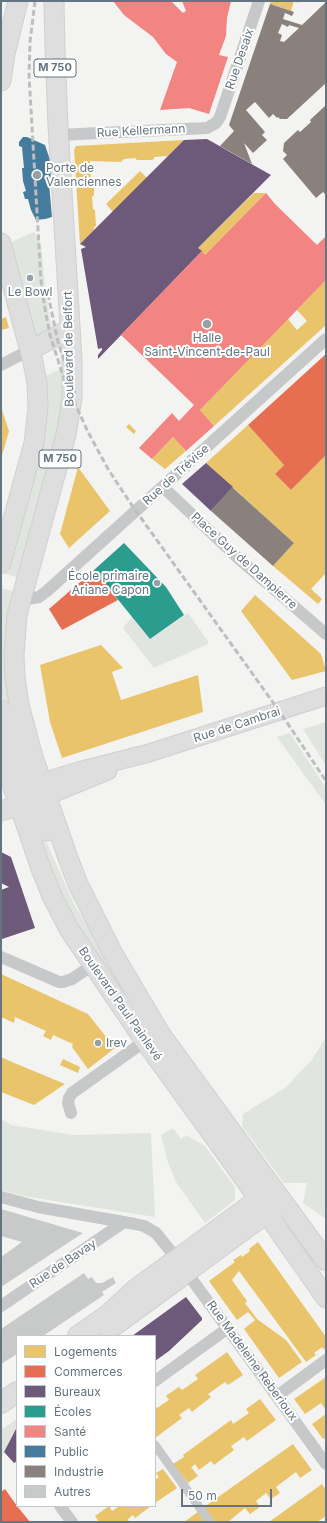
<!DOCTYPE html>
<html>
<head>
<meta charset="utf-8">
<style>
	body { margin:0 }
	#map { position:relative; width:327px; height:1523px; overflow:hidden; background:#f3f3f1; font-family:Inter,sans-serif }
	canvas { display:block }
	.frame { position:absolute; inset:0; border:2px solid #65747f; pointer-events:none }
	.legend { position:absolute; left:16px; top:1335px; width:140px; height:172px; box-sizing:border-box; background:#fff; border:1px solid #c1c7cc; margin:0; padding:5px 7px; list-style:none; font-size:12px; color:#65747f }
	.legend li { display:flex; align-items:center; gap:8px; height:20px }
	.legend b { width:20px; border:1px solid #c1c7cc }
	.scale { position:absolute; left:181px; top:1489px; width:91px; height:18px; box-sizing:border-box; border:2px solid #65747f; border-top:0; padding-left:5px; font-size:12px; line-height:14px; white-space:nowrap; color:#65747f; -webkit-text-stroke:3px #fff; paint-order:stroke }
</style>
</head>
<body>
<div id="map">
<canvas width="327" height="1523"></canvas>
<div class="frame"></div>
<ul class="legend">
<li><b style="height:11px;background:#e9c46a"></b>Logements</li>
<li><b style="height:11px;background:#e76f51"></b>Commerces</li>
<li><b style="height:11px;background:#6d597a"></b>Bureaux</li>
<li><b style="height:11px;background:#2a9d8f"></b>Écoles</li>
<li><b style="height:11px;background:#f28482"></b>Santé</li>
<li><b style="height:11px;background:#457b9d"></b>Public</li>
<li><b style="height:11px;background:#8a817c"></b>Industrie</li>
<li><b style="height:11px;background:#c8caca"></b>Autres</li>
</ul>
<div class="scale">50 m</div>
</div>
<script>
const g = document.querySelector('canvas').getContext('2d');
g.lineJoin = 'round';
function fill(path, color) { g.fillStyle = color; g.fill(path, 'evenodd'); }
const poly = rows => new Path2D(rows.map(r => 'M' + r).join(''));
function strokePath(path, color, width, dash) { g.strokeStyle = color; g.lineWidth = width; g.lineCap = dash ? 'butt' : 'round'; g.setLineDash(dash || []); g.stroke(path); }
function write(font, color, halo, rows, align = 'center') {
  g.font = font + ' Inter,sans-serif'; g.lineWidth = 4; g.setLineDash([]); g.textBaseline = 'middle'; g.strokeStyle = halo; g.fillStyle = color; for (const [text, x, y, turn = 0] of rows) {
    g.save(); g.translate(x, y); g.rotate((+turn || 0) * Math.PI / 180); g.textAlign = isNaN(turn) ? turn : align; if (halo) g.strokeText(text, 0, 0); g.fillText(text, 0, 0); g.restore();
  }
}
fill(poly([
	[34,232,41,244,45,288,52,331,35,339,7,244],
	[67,366,68,403,23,579,2,573,18,521,41,378],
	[1,588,20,593,20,758,1,693],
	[188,613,208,641,208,644,154,668,123,628,132,617,150,639],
	[326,722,326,766,303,729],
	[290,733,326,788,326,805,277,737],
	[42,832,75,906,223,1137,66,910,35,834],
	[326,1037,326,1219,303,1203,307,1183,284,1183,242,1126,243,1114,285,1088,311,1061],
	[1,1119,11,1125,73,1135,151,1133,155,1217,23,1196,1,1190],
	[173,1128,181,1139,186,1135,204,1145,235,1187,235,1200,205,1223,176,1182,168,1163,161,1135],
	[17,1419,17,1427,1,1458,1,1430]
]), '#e1e5df');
fill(poly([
	[271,1,298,1,298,3,294,1,291,11,270,4],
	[184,140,168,156,154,157,154,159,152,160,137,160,135,158,124,159,121,162,90,161,91,178,94,180,94,195,92,197,93,209,95,210,96,226,94,227,94,230,80,244,74,150,76,146],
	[140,171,147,178,113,212,106,204],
	[254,193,266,193,205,255,198,248],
	[326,280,326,325,214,426,200,410,288,319,297,330,307,321,297,310],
	[6,317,9,328,1,330,1,319],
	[1,407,9,431,1,459],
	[129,424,136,431,134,434,126,427],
	[248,425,284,465,275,474,291,490,326,455,326,573,311,589,322,599,318,604,273,566,294,543,206,463],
	[173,437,186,451,165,469,152,459],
	[78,467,110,511,69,548,60,534],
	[255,595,321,654,326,671,292,680,241,611],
	[101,645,123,668,112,672,121,700,198,675,203,712,62,758,50,722,40,665],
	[1,974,88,1014,115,1048,88,1069,72,1047,73,1044,53,1035,51,1040,43,1036,46,1031,15,1017,14,1023,1,1017],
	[1,1057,12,1062,65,1084,34,1105,1,1092],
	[63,1059,80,1067,78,1073,60,1065],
	[258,1242,326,1337,326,1348,323,1349,322,1347,314,1353,316,1355,306,1362,239,1271,232,1280,247,1301,245,1303,257,1319,286,1340,302,1362,279,1378,244,1329,255,1320,248,1312,237,1320,209,1281,235,1262,233,1260,241,1255,242,1257,250,1251,249,1249],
	[227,1352,243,1375,228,1385,225,1382,208,1394,211,1397,192,1412,189,1408,179,1415,182,1418,155,1438,155,1406,157,1408,169,1400,166,1396,167,1395,179,1387,182,1390,198,1379,195,1375],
	[326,1377,326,1410,321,1403,305,1414,294,1399],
	[260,1399,276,1420,247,1441,244,1437,231,1446,234,1450,214,1465,211,1461,199,1470,195,1464,193,1466,191,1467,198,1476,188,1483,173,1464,184,1457,183,1455,231,1420,233,1424,249,1413,246,1409],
	[326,1414,326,1438,323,1439,312,1424],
	[293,1444,312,1470,300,1478,296,1472,276,1487,280,1493,271,1499,266,1493,256,1501,260,1507,250,1514,245,1508,228,1522,215,1522,204,1507],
	[163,1469,177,1488,155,1503,155,1480,159,1477,156,1473],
	[322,1484,326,1490,326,1516,317,1522,269,1522],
	[109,1506,112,1511,118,1507,117,1506,151,1506,135,1518,133,1515,128,1519,129,1522,99,1522,95,1516],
	[199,1511,206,1522,184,1522,195,1514]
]), '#e9c46a');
fill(poly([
	[326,354,326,455,291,490,275,474,284,465,248,425],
	[94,570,118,600,62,630,49,609],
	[5,1489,17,1506,30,1522,1,1522,1,1492]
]), '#e76f51');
fill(poly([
	[207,139,271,175,198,248,202,251,98,359,98,355,102,350,102,348,98,349,81,249,86,247,80,244,184,140],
	[206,463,233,487,211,511,182,484],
	[1,852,11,857,35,928,2,939,1,938,1,890,9,887,1,883],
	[186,1297,202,1318,202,1320,169,1351,155,1361,155,1336,132,1336],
	[17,1427,17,1461,14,1463,4,1452]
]), '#6d597a');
fill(poly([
	[124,543,166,587,184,615,150,639,94,570]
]), '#2a9d8f');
fill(poly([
	[113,1,171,1,183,13,186,11,182,1,231,1,227,18,226,36,219,55,228,57,209,114,189,108,160,110,177,62,166,54,153,37,124,15],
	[266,193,275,204,317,245,326,236,326,280,200,410,214,426,186,451,173,437,152,459,139,448,172,413,179,421,194,405,121,335,202,251,205,255]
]), '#f28482');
fill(poly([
	[23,137,27,137,45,145,51,163,48,164,52,174,52,184,49,184,52,217,45,219,36,220,31,210,28,199,25,199,23,192,26,191,23,181,22,168,24,168,22,147,19,146,19,142]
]), '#457b9d');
fill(poly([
	[326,2,326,83,287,119,280,119,278,117,277,118,273,114,269,118,255,102,246,110,265,132,262,135,267,140,253,153,244,143,252,164,220,146,234,131,229,125,270,4,294,12,292,16,285,13,283,19,302,25],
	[282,24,288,27,289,25,299,28,284,42,280,41,282,35,278,33],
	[326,105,326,195,323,192,316,198,283,159,287,155,283,151,284,143,298,130,300,132,311,122,310,120],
	[232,487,294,543,273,566,211,511]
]), '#8a817c');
fill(poly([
	[1,1209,83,1233,1,1287,1,1257,22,1242,1,1236],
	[84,1273,88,1279,92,1277,96,1283,102,1283,113,1277,116,1283,102,1292,104,1295,43,1336,17,1336,17,1354,1,1364,1,1329]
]), '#c8caca');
const secondary = poly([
	[42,782,78,771,149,753,326,696],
	[47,796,108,771]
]);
const primary = poly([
	[54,1,55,49,58,126,72,359,72,398,66,435,17,615,14,655,15,677,19,705,33,757,68,858,78,884,112,952,161,1035,326,1261],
	[1,81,5,54,18,1],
	[1,243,33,362,37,383,38,408,34,443,1,563],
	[30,350,70,329],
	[1,710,6,730,23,779,33,790,45,796],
	[1,751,40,866,52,896,69,929,145,1041,244,1178,279,1231,326,1298],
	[14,791,32,801,38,812,46,831],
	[1,811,30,802],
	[177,1259,268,1192],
	[187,1272,278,1205]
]);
const trunk = poly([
	[109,1329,187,1272],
	[78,1336,108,1315,135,1290,177,1259],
	[1,1403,17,1392]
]);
strokePath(secondary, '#d0d0d0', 19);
strokePath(primary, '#d0d1d1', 21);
strokePath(trunk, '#cfd0cf', 22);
strokePath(poly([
	[155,1445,210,1522]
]), '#c7c8c9', 9);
strokePath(poly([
	[58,135,207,128,216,123,220,117,259,1],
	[1,365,30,350],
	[163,487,238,558,326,634],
	[21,600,39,597,47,591,326,339],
	[1,957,59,982,63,982,72,979,93,965],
	[71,1113,68,1103,69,1098,72,1093,145,1041],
	[1,1197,38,1207,135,1224,144,1226,156,1233,177,1259,326,1464],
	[1,1306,124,1222],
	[155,1381,228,1328],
	[277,1396,326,1360],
	[60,1506,72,1522]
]), '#c7c8c9', 12);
strokePath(secondary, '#dddedd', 17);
strokePath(primary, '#dddedd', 19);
strokePath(trunk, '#dddedd', 20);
strokePath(poly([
	[35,1,30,42,29,75,41,281,45,309,50,335,65,382,88,432,108,469,131,504,282,715,326,781],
	[48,294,58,342,75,393]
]), '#bdbebf', 3, [6, 3]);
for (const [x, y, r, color] of [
	[37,175,5,"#97a0a7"],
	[30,278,4,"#97a0a7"],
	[207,324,5,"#97a0a7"],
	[157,583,4,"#97a0a7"],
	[98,1043,4,"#97a0a7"]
]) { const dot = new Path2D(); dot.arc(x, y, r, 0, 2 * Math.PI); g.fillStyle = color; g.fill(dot); strokePath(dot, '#fff', 1.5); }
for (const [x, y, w] of [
	[55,68,42],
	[60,459,42]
]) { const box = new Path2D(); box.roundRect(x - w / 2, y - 9, w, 18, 3); g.fillStyle = '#fff'; g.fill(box); strokePath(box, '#65747f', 1); }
write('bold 11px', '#65747f', null, [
	["M 750",55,68],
	["M 750",60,459]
]);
write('12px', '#65747f', '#fff', [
	["Rue Desaix",240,59,-71],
	["Rue Kellermann",141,131,-3],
	["Boulevard de Belfort",69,349,-91],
	["Rue de Trévise",176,475,-42],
	["Place Guy de Dampierre",244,561,42],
	["Rue de Cambrai",237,725,-18],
	["Boulevard Paul Painlevé",120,1004,55],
	["Rue de Bavay",63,1264,-34],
	["Rue Madeleine Reberioux",252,1361,54]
]);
write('12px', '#65747f', '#fff', [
	["Porte de",46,168],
	["Valenciennes",46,182],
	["Le Bowl",30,292,"center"],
	["Halle",207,338,"center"],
	["Saint-Vincent-de-Paul",207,352,"center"],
	["École primaire",149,576,"right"],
	["Ariane Capon",149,590,"right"],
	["Irev",106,1043]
], 'left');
</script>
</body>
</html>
